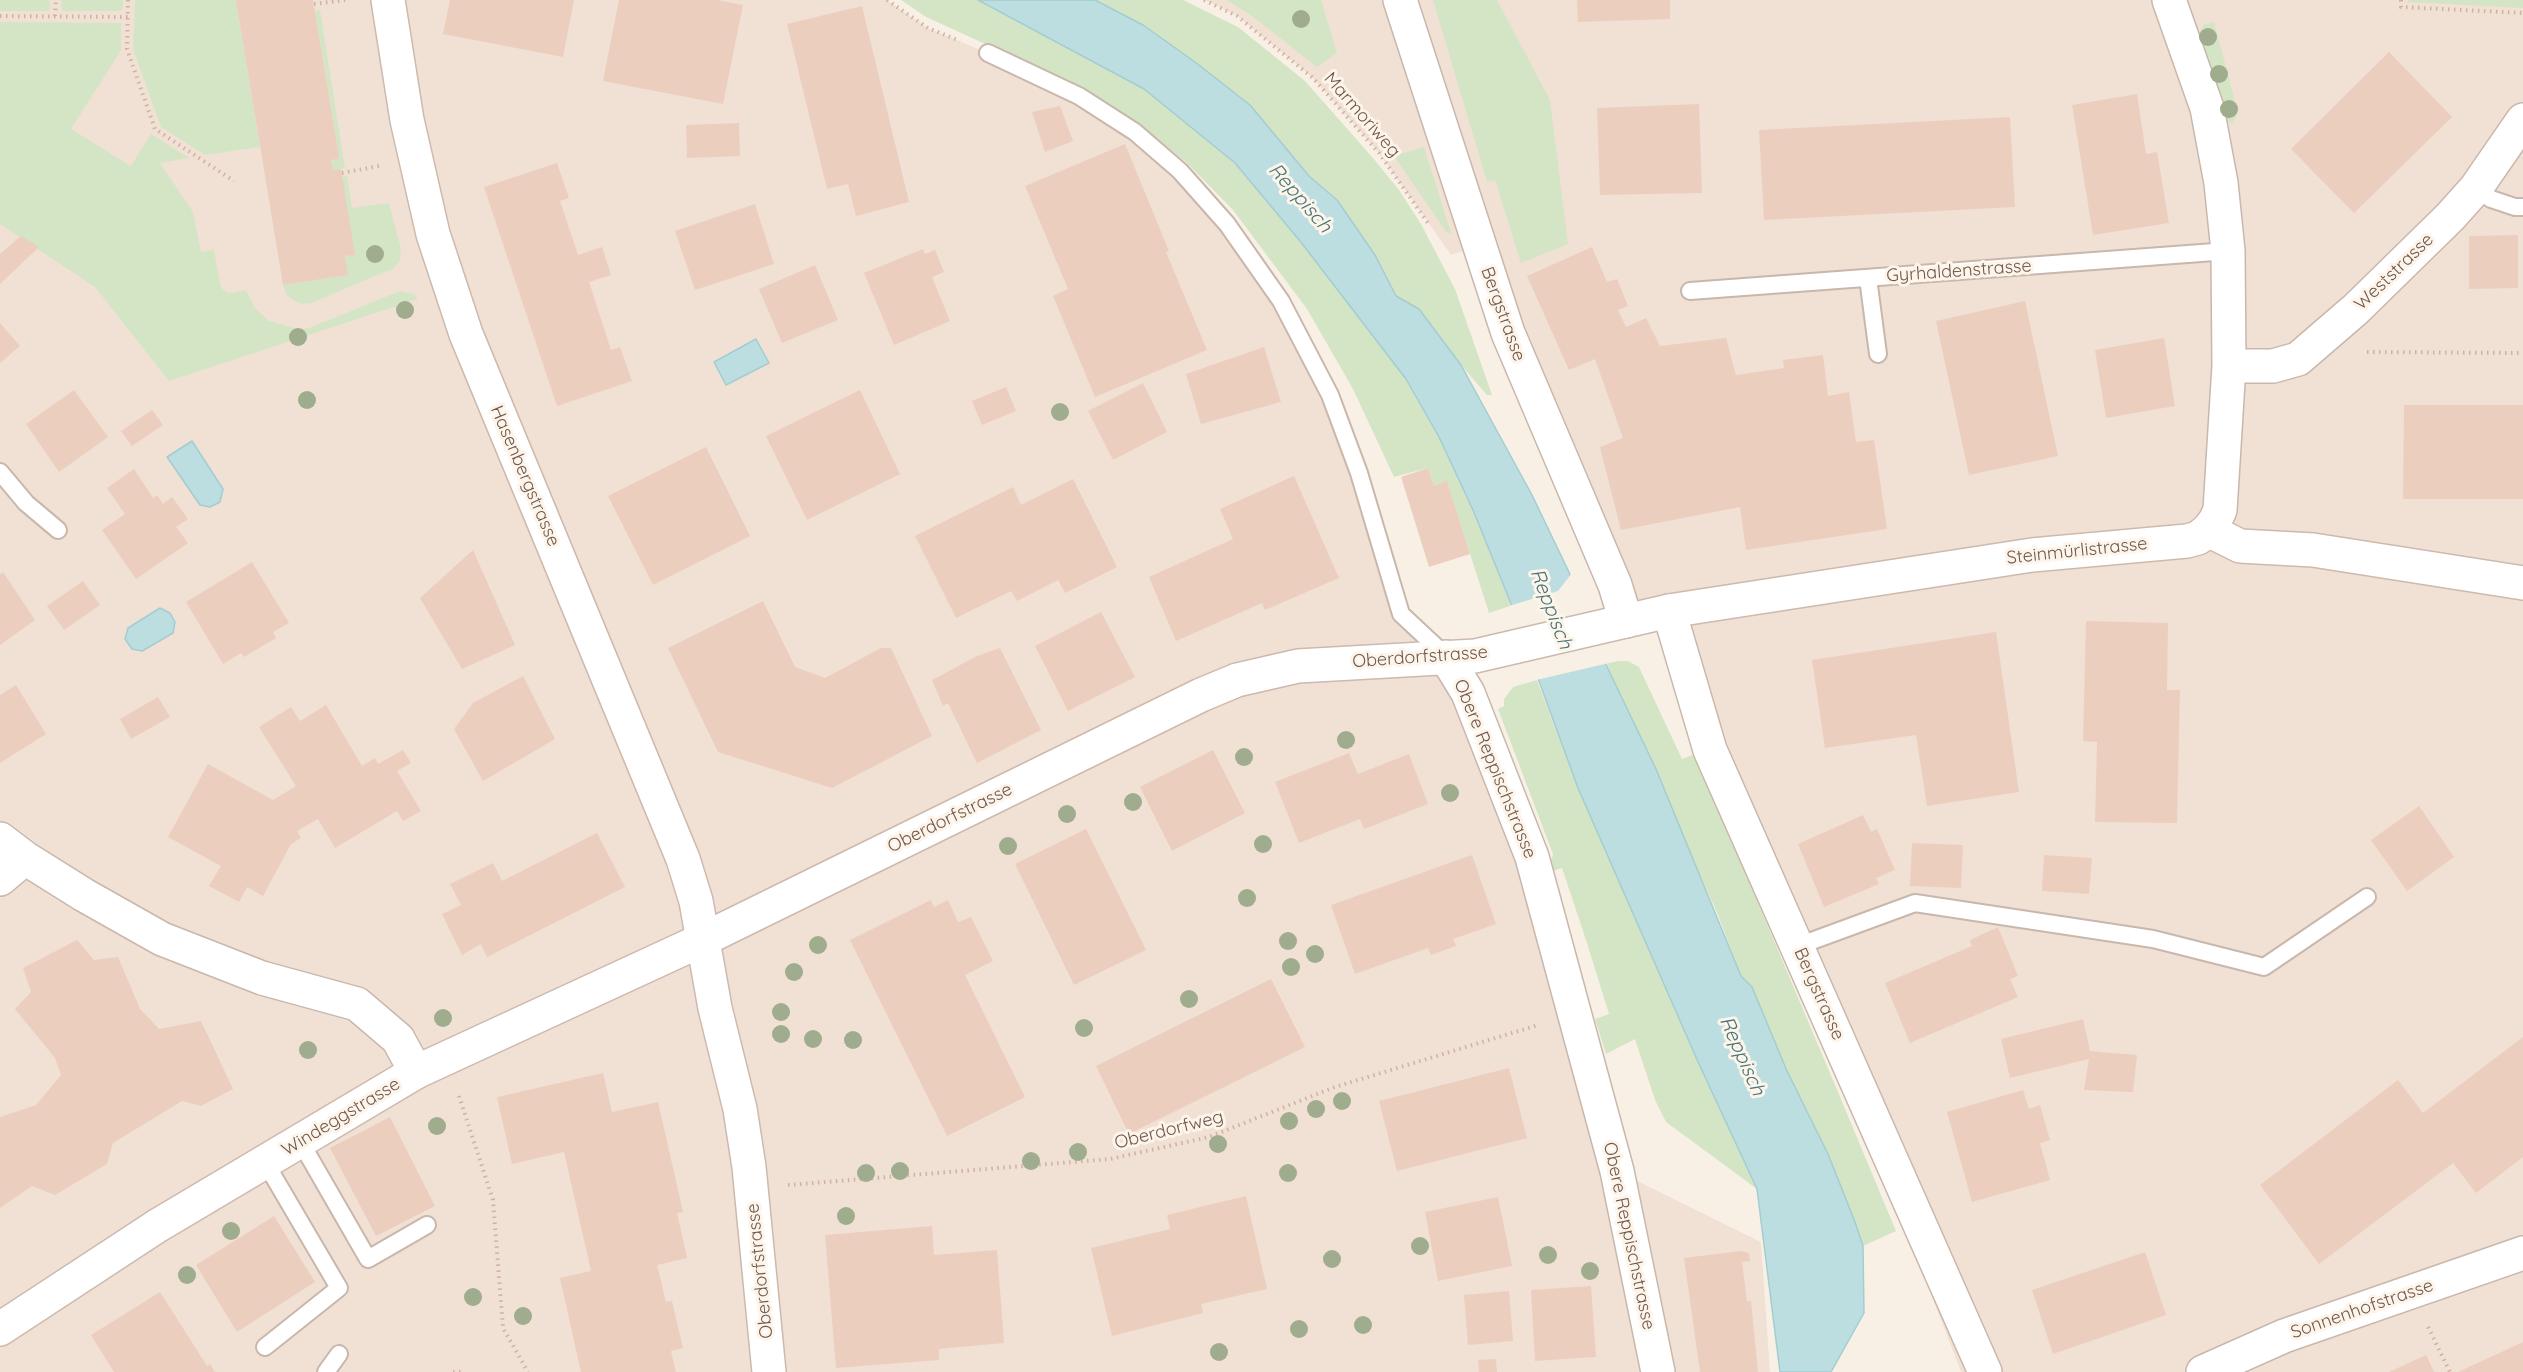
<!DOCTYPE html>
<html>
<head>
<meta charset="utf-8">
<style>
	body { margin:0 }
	canvas { display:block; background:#f9f0e5 }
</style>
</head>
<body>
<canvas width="2523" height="1372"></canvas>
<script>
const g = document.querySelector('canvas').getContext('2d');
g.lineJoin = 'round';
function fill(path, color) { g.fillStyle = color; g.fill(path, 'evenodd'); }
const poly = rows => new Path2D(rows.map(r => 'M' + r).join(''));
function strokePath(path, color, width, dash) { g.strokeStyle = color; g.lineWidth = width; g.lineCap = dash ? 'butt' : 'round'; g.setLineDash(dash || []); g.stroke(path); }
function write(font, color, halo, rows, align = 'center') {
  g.font = font + ' Quicksand,sans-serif'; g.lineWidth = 6; g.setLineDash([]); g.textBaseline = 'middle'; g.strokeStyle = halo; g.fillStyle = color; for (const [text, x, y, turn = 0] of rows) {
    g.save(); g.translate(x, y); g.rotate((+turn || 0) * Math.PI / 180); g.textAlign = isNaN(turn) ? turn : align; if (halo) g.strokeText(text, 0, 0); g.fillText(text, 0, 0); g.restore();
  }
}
fill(poly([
	[0,0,887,0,928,28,988,53,1135,132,1227,224,1330,395,1401,614,1468,693,1617,1171,1761,1242,1770,1372,0,1372],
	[1205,0,2523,0,2523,1372,1961,1372,1669,611,1626,621,1477,246,1451,255,1379,153,1313,78,1237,16]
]), '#f0e1d4');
fill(poly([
	[0,0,49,0,50,11,0,11],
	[61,0,123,0,123,8,120,11,62,11],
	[135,0,236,0,260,147,205,155,161,127,133,49],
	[901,0,978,0,989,4,1144,89,1235,163,1300,241,1406,379,1439,437,1473,510,1508,596,1510,606,1489,613,1447,482,1434,486,1428,468,1394,477,1353,389,1307,309,1233,210,1187,163,1139,124,1082,88,926,17],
	[1095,0,1183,0,1238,27,1305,81,1373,158,1399,190,1421,224,1455,289,1492,395,1487,395,1461,365,1419,309,1396,296,1375,255,1337,200,1309,176,1282,146,1195,62,1143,25],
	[1227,0,1321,0,1337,53,1317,67,1252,16],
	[1433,0,1497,0,1550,100,1568,244,1521,263,1495,180,1487,182],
	[2408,0,2523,0,2523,8,2408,2],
	[320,10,345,168,333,170,331,160,339,159,338,151,315,11],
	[0,22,121,23,121,50,71,129,131,166,151,134,189,158,160,163,193,212,201,252,214,250,221,288,229,293,246,290,255,308,269,321,298,329,309,328,400,291,413,294,418,299,169,381,95,287,0,224],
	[2214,22,2238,113,2232,124,2225,119,2199,33,2204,24],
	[1424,147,1451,233,1447,233,1394,156],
	[347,176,352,208,389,203,401,249,400,260,394,268,311,303,302,304,293,300,286,294,283,285,347,275,345,256,354,255,342,177],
	[1619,661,1628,661,1639,667,1682,759,1695,754,1843,1104,1896,1231,1863,1246,1828,1154,1787,1071,1752,987,1741,976,1718,915,1609,671,1608,663],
	[1537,680,1578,788,1699,1064,1757,1189,1666,1122,1655,1100,1635,1039,1606,1054,1595,1019,1609,1014,1586,940,1562,868,1547,873,1553,854,1498,709,1504,706,1504,699,1513,687]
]), '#d4e5c5');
const water = poly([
	[978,0,1095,0,1143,25,1195,62,1250,105,1309,176,1337,200,1375,255,1396,296,1419,309,1461,365,1532,495,1568,570,1609,671,1656,769,1741,976,1752,987,1787,1071,1828,1154,1855,1222,1863,1246,1864,1313,1831,1372,1780,1372,1757,1189,1699,1064,1578,788,1508,596,1473,510,1439,437,1406,379,1300,241,1235,163,1144,89,978,0],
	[756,339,769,363,726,385,714,362,756,339],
	[192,441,223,489,220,502,210,507,200,505,167,457,192,441],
	[160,608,170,613,175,622,173,633,142,651,132,649,125,639,128,628,160,608]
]);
fill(water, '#bcdee0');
strokePath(water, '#a3cdd1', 1.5);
fill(poly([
	[1572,573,1609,663,1536,680,1509,606,1558,591]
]), '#f9f0e5');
fill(poly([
	[236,0,313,0,338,151,339,159,331,160,333,170,341,169,355,255,345,256,348,275,283,285],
	[450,0,574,0,563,57,443,34],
	[619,0,717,0,743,5,723,104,603,81],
	[1577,0,1670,0,1670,19,1578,22],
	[862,6,909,202,856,216,848,184,827,189,787,24],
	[2389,52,2452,117,2354,213,2291,149],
	[2137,94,2146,154,2157,152,2169,223,2093,235,2072,105],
	[1699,104,1702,193,1600,195,1597,108],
	[1060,106,1073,141,1045,152,1032,112],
	[2010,117,2015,207,1764,220,1759,130],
	[739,123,740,156,687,158,686,125],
	[1125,144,1169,251,1166,252,1207,350,1095,397,1053,296,1068,289,1025,186],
	[557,163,569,198,560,201,578,255,602,247,611,275,589,282,611,350,620,347,632,381,557,406,484,187],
	[755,204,774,264,695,290,675,231],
	[2518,235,2518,288,2469,289,2469,236],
	[21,236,39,247,0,284,0,254],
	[1592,247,1607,282,1617,279,1628,306,1618,310,1626,327,1646,318,1660,346,1726,338,1736,375,1784,368,1783,360,1823,355,1828,396,1849,392,1856,442,1874,440,1887,529,1746,550,1740,507,1621,530,1600,447,1623,438,1595,359,1569,370,1527,276],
	[923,249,925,254,935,250,944,272,932,277,950,321,894,345,864,273],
	[815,265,838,320,782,343,759,289],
	[2025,301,2058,456,1969,475,1936,321],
	[0,323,20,346,0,363],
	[2164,338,2175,406,2106,418,2095,350],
	[1264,347,1281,402,1201,424,1186,374],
	[1143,383,1167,432,1113,460,1088,411],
	[1006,387,1016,411,982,425,972,401],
	[74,390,108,437,59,472,26,424],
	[860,390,900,474,807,520,766,436],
	[2404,405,2523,405,2523,499,2403,499],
	[152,410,163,425,132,446,121,431],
	[706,447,750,536,653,585,608,496],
	[1428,468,1434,486,1447,481,1470,554,1429,567,1401,477],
	[134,469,153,498,157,495,163,504,172,497,188,519,176,527,188,543,136,579,102,530,125,514,107,488],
	[1294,476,1339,578,1265,610,1262,603,1176,641,1149,577,1233,539,1220,509],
	[1073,479,1117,567,1065,593,1058,580,1017,601,1011,591,956,618,915,536,1013,487,1021,505],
	[473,550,515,645,462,669,420,598],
	[252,562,289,623,273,632,276,638,244,657,241,653,223,664,186,602],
	[3,572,35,620,0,645,0,574],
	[83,581,100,605,64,630,47,606],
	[763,601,795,667,825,678,881,648,891,648,932,736,832,788,718,752,668,648],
	[1101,612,1135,677,1068,711,1035,646],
	[2086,621,2168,623,2167,690,2180,690,2177,823,2095,822,2097,742,2083,741],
	[1996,632,2019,792,1927,806,1916,735,1825,748,1812,660],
	[1000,648,1041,730,977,763,948,703,943,706,932,680,977,656],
	[523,676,555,739,483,781,454,729,473,703],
	[16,685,46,734,0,763,0,695],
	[158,697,170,717,131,739,120,719],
	[326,705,362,766,375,758,378,764,403,750,411,763,397,771,421,811,403,821,397,811,335,848,318,819,297,831,301,838,291,844,263,896,247,887,239,902,209,886,221,866,168,837,208,764,273,800,296,786,259,727,291,707,300,721],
	[1213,750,1245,813,1172,851,1140,787],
	[1349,753,1358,774,1409,754,1428,804,1364,829,1360,819,1299,843,1275,782],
	[2419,806,2454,857,2407,891,2371,840],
	[1863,815,1871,832,1877,829,1895,870,1876,878,1879,884,1824,907,1798,844],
	[1086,829,1146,950,1074,985,1015,864],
	[597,833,625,887,487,957,481,944,462,955,442,914,461,905,450,884,493,863,502,881],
	[1912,843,1963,845,1961,888,1910,886],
	[1472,855,1496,924,1453,939,1456,946,1431,955,1428,948,1355,974,1331,905],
	[2044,855,2092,858,2089,894,2042,891],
	[931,900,934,907,948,900,958,922,971,917,993,961,965,975,1025,1097,947,1136,850,940],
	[1998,927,2018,976,2010,979,2018,997,1910,1043,1885,983,1972,946,1970,940],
	[77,940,94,960,118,957,140,1009,159,1029,201,1021,233,1089,201,1106,182,1101,113,1143,107,1164,55,1195,32,1186,0,1208,0,1117,36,1105,61,1075,55,1058,15,1009,31,992,23,968],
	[1271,979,1305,1047,1129,1134,1096,1066],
	[2083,1019,2090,1051,2137,1055,2133,1092,2084,1090,2089,1059,2010,1078,2001,1039],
	[2523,1037,2523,1157,2476,1193,2453,1163,2319,1264,2260,1185,2398,1080,2423,1113],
	[1509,1068,1527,1138,1397,1171,1379,1101],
	[603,1073,612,1112,658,1102,683,1212,677,1213,687,1258,657,1265,666,1302,672,1301,683,1348,671,1351,676,1372,581,1372,560,1278,591,1271,564,1152,512,1164,497,1097],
	[2023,1090,2029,1109,2040,1105,2050,1140,2040,1143,2050,1180,1972,1202,1947,1112],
	[390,1117,435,1206,376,1236,330,1148],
	[1246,1196,1267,1289,1201,1304,1203,1313,1112,1336,1091,1248,1170,1229,1167,1215],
	[1498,1197,1512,1266,1438,1281,1425,1212],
	[274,1216,315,1282,237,1332,196,1265],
	[932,1226,934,1255,997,1250,1004,1343,939,1349,939,1360,836,1368,825,1235],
	[1741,1251,1749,1253,1750,1261,1742,1262,1747,1301,1751,1301,1758,1372,1700,1372,1684,1258],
	[2145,1252,2166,1315,2053,1354,2032,1290],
	[1591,1286,1596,1357,1535,1361,1531,1290],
	[1509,1291,1513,1341,1468,1345,1464,1295],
	[160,1292,207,1366,210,1364,215,1372,114,1372,91,1335],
	[2523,1342,2523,1372,2458,1372],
	[2426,1355,2434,1372,2389,1372],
	[1496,1359,1497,1372,1479,1372,1478,1360]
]), '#eccebf');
const lane = poly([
	[988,53,1079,96,1135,132,1180,171,1227,224,1281,301,1330,395,1359,473,1401,614,1446,656],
	[2476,188,2491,199,2515,207,2523,207],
	[1868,278,1878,354],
	[1690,291,2228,251],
	[0,472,26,503,58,530],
	[1798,946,1915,903,2153,939,2264,967,2367,897],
	[300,1141,368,1259,427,1225],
	[265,1162,339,1288,265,1347],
	[326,1372,339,1354]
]);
const street = poly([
	[1400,0,1508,333,1615,585,1626,621],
	[2169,0,2207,108,2221,183,2228,251,2229,366,2220,510,2215,521,2208,530],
	[2229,366,2273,366,2298,359,2356,309,2450,217,2476,188,2523,120],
	[1669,611,1710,750,1985,1372],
	[1446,657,1468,693,1532,857,1617,1171,1658,1372],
	[0,839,25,858,84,895,162,939,262,978,357,1004,398,1039,416,1072],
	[0,879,25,858],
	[2203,1372,2284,1336,2523,1253]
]);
const secondary = poly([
	[388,0,407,120,433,234,466,334,683,859,696,901,715,1008,740,1109,749,1167,769,1372],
	[0,1329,157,1226,416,1072,702,940,1201,695,1237,680,1298,666,1475,656,1669,611,2032,555,2187,541,2198,538,2208,530,2240,546,2313,550,2523,583]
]);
strokePath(lane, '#c9b7ac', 20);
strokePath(street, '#c9b7ac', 36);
strokePath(secondary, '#ceb9ad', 36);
strokePath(poly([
	[128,0,127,49,155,129,234,181],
	[887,0,928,28,960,41],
	[1204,0,1237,16,1313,78,1379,153,1430,226],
	[2401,0,2401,7,2523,13],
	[314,4,345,0],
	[0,16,128,17],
	[55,16,56,0],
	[342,173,379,166],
	[2367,352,2523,353],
	[459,1096,493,1200,503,1328,528,1372],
	[788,1185,1110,1159,1209,1137,1335,1087,1538,1025],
	[2428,1327,2450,1372],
	[453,1372,464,1372]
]), '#d0b1a3', 4, [1.5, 4.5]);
strokePath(lane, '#fff', 16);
strokePath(street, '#fff', 33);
strokePath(secondary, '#fff', 33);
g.fillStyle = '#a0ac8e';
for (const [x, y] of [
	[1301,19],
	[2208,37],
	[2219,74],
	[2229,109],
	[375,254],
	[405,310],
	[298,337],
	[307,400],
	[1060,412],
	[1346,740],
	[1244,757],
	[1450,793],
	[1133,802],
	[1067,814],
	[1263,844],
	[1008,846],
	[1247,898],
	[1288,941],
	[818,945],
	[1315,954],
	[1291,967],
	[794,972],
	[1189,999],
	[781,1012],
	[443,1018],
	[1084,1028],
	[781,1034],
	[813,1039],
	[853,1040],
	[308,1050],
	[1342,1101],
	[1316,1109],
	[1289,1121],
	[437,1126],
	[1218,1144],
	[1078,1152],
	[1031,1161],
	[900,1171],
	[866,1173],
	[1288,1173],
	[846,1216],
	[231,1231],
	[1420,1246],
	[1548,1255],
	[1332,1259],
	[1590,1271],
	[187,1275],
	[473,1297],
	[523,1316],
	[1363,1325],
	[1299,1329],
	[1219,1352]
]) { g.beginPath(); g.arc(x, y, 9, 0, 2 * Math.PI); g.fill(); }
write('18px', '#6f574d', '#fdf4ea', [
	["Marmoriweg",1362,115,49],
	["Gyrhaldenstrasse",1959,271,-4],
	["Weststrasse",2394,272,-44],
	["Bergstrasse",1503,314,70],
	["Hasenbergstrasse",525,476,67],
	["Steinmürlistrasse",2077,551,-6],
	["Oberdorfstrasse",1420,657,-4],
	["Obere Reppischstrasse",1495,769,68],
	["Oberdorfstrasse",950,818,-26],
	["Bergstrasse",1819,994,66],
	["Windeggstrasse",341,1117,-31],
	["Oberdorfweg",1169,1130,-14],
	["Obere Reppischstrasse",1629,1236,78],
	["Oberdorfstrasse",760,1271,-96],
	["Sonnenhofstrasse",2362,1309,-19]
]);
write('italic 20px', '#46757a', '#fdf4ea', [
	["Reppisch",1300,198,49],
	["Reppisch",1551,609,69],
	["Reppisch",1742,1056,66]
]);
</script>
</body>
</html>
